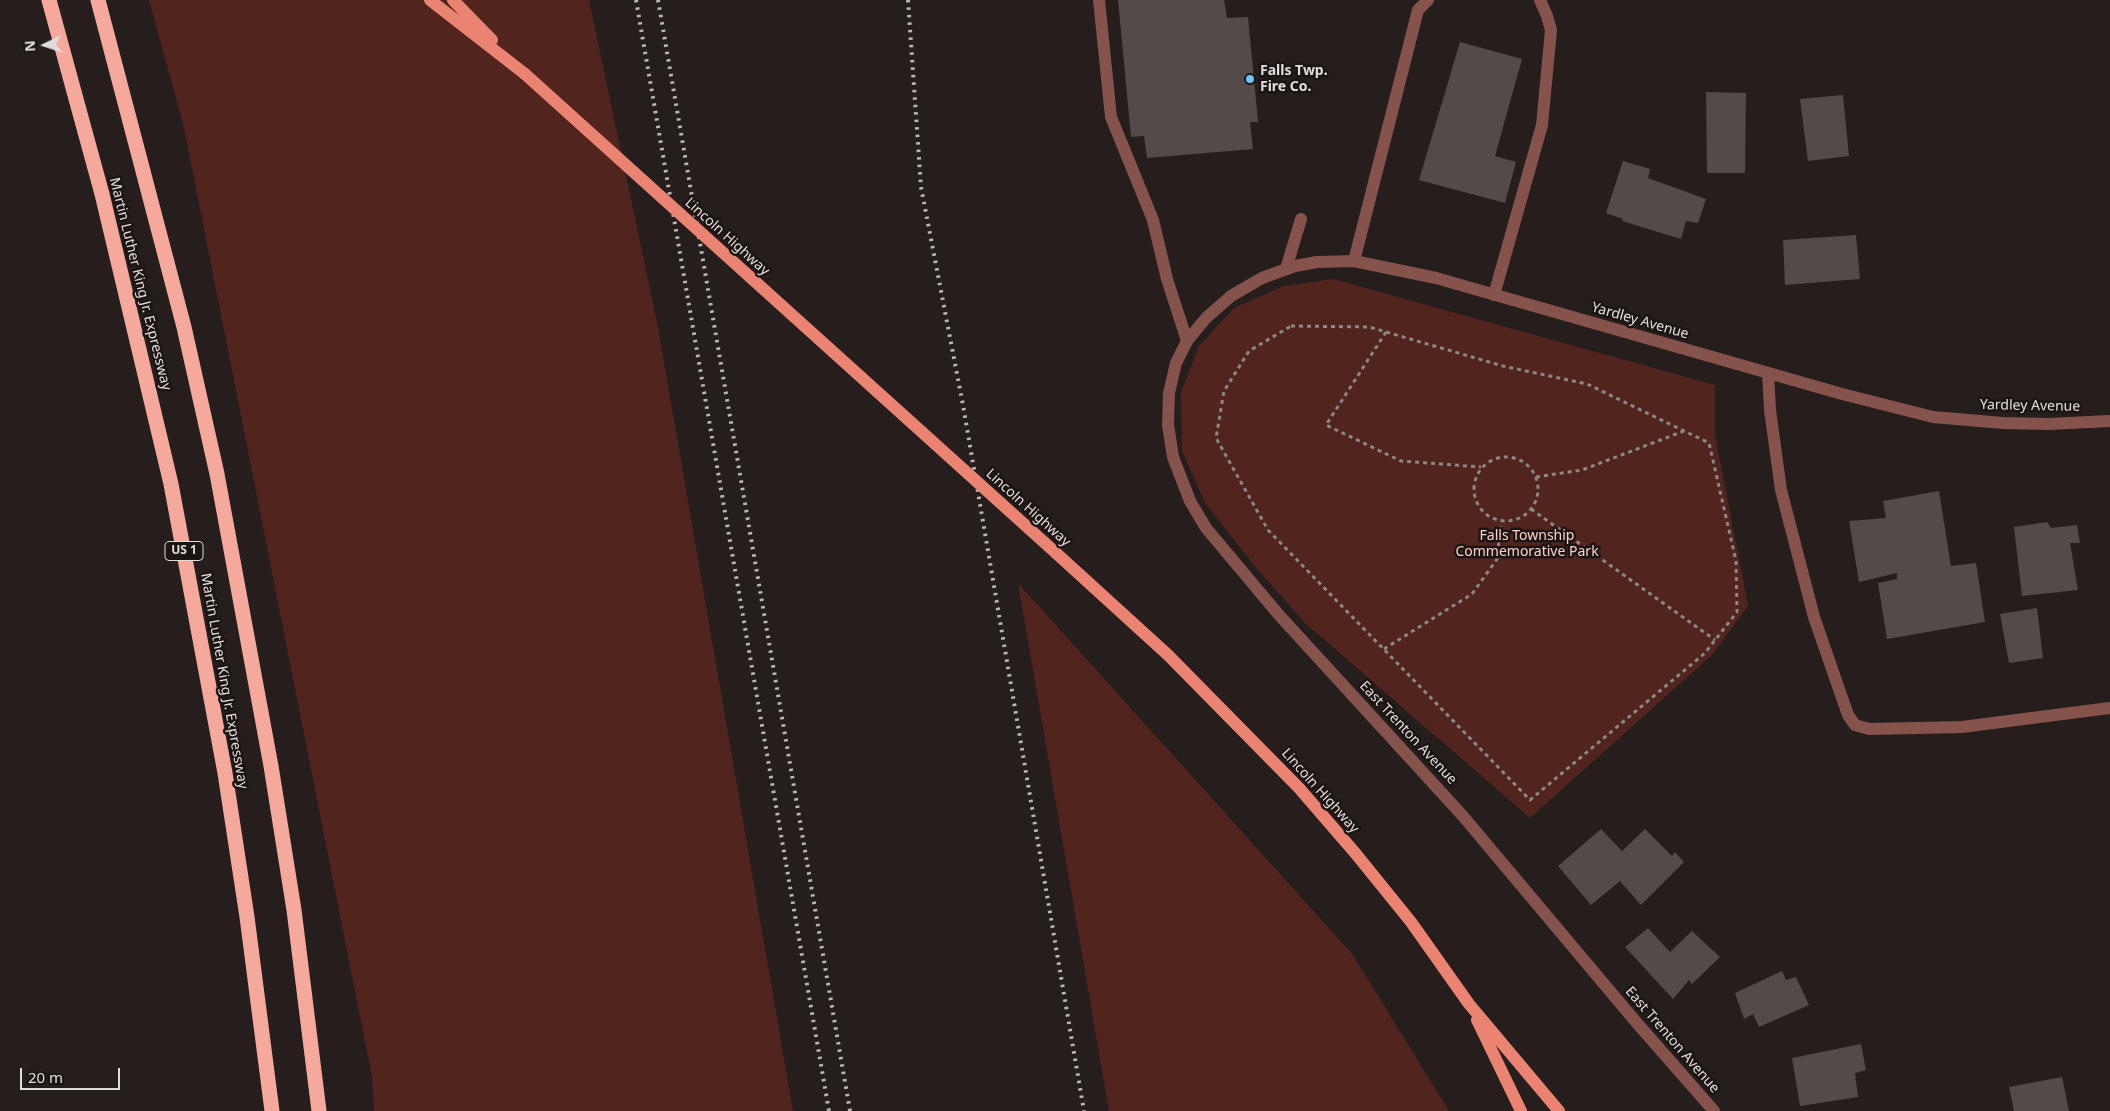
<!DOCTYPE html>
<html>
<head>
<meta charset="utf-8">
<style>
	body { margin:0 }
	#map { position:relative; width:2110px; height:1111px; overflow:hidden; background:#261e1d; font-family:"Noto Sans",sans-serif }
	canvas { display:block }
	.north { position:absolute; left:20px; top:20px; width:50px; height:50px; -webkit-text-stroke:4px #1c1513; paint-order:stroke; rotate:266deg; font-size:14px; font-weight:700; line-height:20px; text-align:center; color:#e2dddc }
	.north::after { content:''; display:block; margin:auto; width:18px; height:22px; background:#e2dddc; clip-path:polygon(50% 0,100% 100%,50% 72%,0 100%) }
	.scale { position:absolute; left:20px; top:1068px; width:100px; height:22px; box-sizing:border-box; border:2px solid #e2dddc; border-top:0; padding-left:6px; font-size:15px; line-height:18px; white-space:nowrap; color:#e2dddc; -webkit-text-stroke:4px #1c1513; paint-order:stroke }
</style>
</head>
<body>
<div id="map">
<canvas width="2110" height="1111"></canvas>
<div class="north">N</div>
<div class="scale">20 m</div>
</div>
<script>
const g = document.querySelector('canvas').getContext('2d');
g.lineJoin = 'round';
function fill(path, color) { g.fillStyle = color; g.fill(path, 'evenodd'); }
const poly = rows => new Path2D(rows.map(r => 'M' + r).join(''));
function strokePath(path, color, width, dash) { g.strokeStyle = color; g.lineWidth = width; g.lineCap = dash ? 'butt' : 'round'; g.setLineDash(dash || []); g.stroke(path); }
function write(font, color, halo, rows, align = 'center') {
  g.font = font + ' "Noto Sans",sans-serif'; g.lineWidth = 5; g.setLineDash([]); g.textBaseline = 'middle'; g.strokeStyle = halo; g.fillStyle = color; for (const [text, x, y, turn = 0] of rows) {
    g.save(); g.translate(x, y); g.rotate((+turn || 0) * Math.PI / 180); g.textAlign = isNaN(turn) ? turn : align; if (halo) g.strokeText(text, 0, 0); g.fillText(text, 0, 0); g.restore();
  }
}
fill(poly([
	[149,0,589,0,658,327,793,1111,374,1111,372,1077,183,123],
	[1333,279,1715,385,1715,435,1748,606,1712,655,1530,818,1305,623,1253,564,1205,503,1182,451,1181,392,1199,346,1234,308,1284,286],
	[1018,583,1353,955,1449,1111,1109,1111]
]), '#51241e');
fill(poly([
	[1118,0,1224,0,1227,18,1248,17,1258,122,1250,122,1253,149,1147,158,1144,136,1131,137],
	[1460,42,1522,59,1495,156,1516,162,1505,203,1419,180],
	[1706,92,1746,93,1745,173,1707,173],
	[1843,95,1849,156,1808,161,1800,99],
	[1623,161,1650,169,1648,178,1706,199,1698,223,1686,221,1681,239,1622,221,1623,219,1606,213],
	[1856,235,1860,279,1785,285,1783,240],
	[1939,491,1951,566,1976,563,1985,622,1887,639,1878,583,1897,579,1897,573,1859,582,1849,521,1886,518,1883,501],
	[2047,522,2051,528,2077,525,2080,543,2070,543,2078,590,2022,596,2014,527],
	[2037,608,2043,658,2009,663,2000,614],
	[1601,829,1622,851,1645,829,1672,856,1675,852,1684,862,1641,905,1620,881,1591,905,1558,866],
	[1648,928,1670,952,1692,931,1720,957,1692,984,1689,980,1673,999,1625,947],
	[1782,971,1786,980,1796,977,1809,1005,1759,1027,1753,1014,1744,1019,1735,993],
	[1861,1044,1866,1070,1855,1073,1858,1097,1800,1106,1792,1058],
	[2062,1077,2069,1111,2014,1111,2009,1087]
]), '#534a49');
strokePath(poly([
	[1291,326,1369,327,1503,366,1587,384,1709,443,1736,561,1737,612,1705,653,1530,800,1268,530,1216,438,1224,391,1249,351,1291,326],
	[1386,332,1326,425,1401,461,1481,467],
	'1474 489a32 32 0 1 1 64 0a32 32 0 1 1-64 0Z',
	[1536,477,1582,470,1684,431],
	[1531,509,1715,640],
	[1384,649,1472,594,1497,559,1501,522]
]), '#8d8786', 3, [4, 4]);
strokePath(poly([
	[1099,0,1111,117,1153,220,1167,279,1187,341],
	[1354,261,1418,10,1428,0],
	[1286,269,1301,219],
	[1494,295,1542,125,1551,30,1547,16,1540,0],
	[1768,373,1770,410,1781,490,1814,617,1848,715,1855,725,1869,729,1962,727,2110,708]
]), '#85534b', 12);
strokePath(poly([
	[1714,1111,1636,1022,1462,815,1279,615,1206,528,1190,501,1173,457,1168,425,1169,393,1176,363,1187,341,1206,318,1231,296,1262,278,1295,266,1317,262,1354,261,1436,278,1842,394,1933,417,2003,423,2049,424,2110,421]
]), '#85534b', 12);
strokePath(poly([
	[430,0,525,74],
	[453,0,492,40],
	[1056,553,1168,655,1299,788,1356,854,1411,922,1469,1004,1559,1111],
	[1477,1020,1521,1111]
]), '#eb8373', 12);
strokePath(poly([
	[49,0,102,194,171,484,225,773,247,917,272,1111],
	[98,0,184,327,217,474,271,766,294,910,319,1111]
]), '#f4a99c', 15);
strokePath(poly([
	[636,0,829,1111],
	[658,0,850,1111],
	[908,0,921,187,963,405,1084,1111]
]), '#bbb6b5', 4, [2.5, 5]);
strokePath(poly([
	[525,74,1056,553]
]), '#eb8373', 12);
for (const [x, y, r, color] of [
	[1250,79,5,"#73c1f5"]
]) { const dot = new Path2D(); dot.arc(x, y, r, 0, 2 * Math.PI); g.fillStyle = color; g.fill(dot); strokePath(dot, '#1c1513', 2); }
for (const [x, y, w] of [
	[184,551,38]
]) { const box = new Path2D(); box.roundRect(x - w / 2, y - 9.5, w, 19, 4); g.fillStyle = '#1c1513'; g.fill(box); strokePath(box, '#e2dddc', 1); }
write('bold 12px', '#e2dddc', null, [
	["US 1",184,551]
]);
write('bold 14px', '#e2dddc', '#1c1513', [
	["Falls Twp.",1260,71],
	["Fire Co.",1260,87]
], 'left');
write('14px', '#e2dddc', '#1c1513', [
	["Lincoln Highway",727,237,42],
	["Martin Luther King Jr. Expressway",140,284,76],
	["Yardley Avenue",1640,321,16],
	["Yardley Avenue",2030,406,1],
	["Lincoln Highway",1028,508,42],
	["Martin Luther King Jr. Expressway",224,681,80],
	["East Trenton Avenue",1408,733,47],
	["Lincoln Highway",1320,791,48],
	["East Trenton Avenue",1672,1040,49]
]);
write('14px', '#fad0c8', '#1c1513', [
	["Falls Township",1527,536],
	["Commemorative Park",1527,552]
]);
</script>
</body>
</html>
